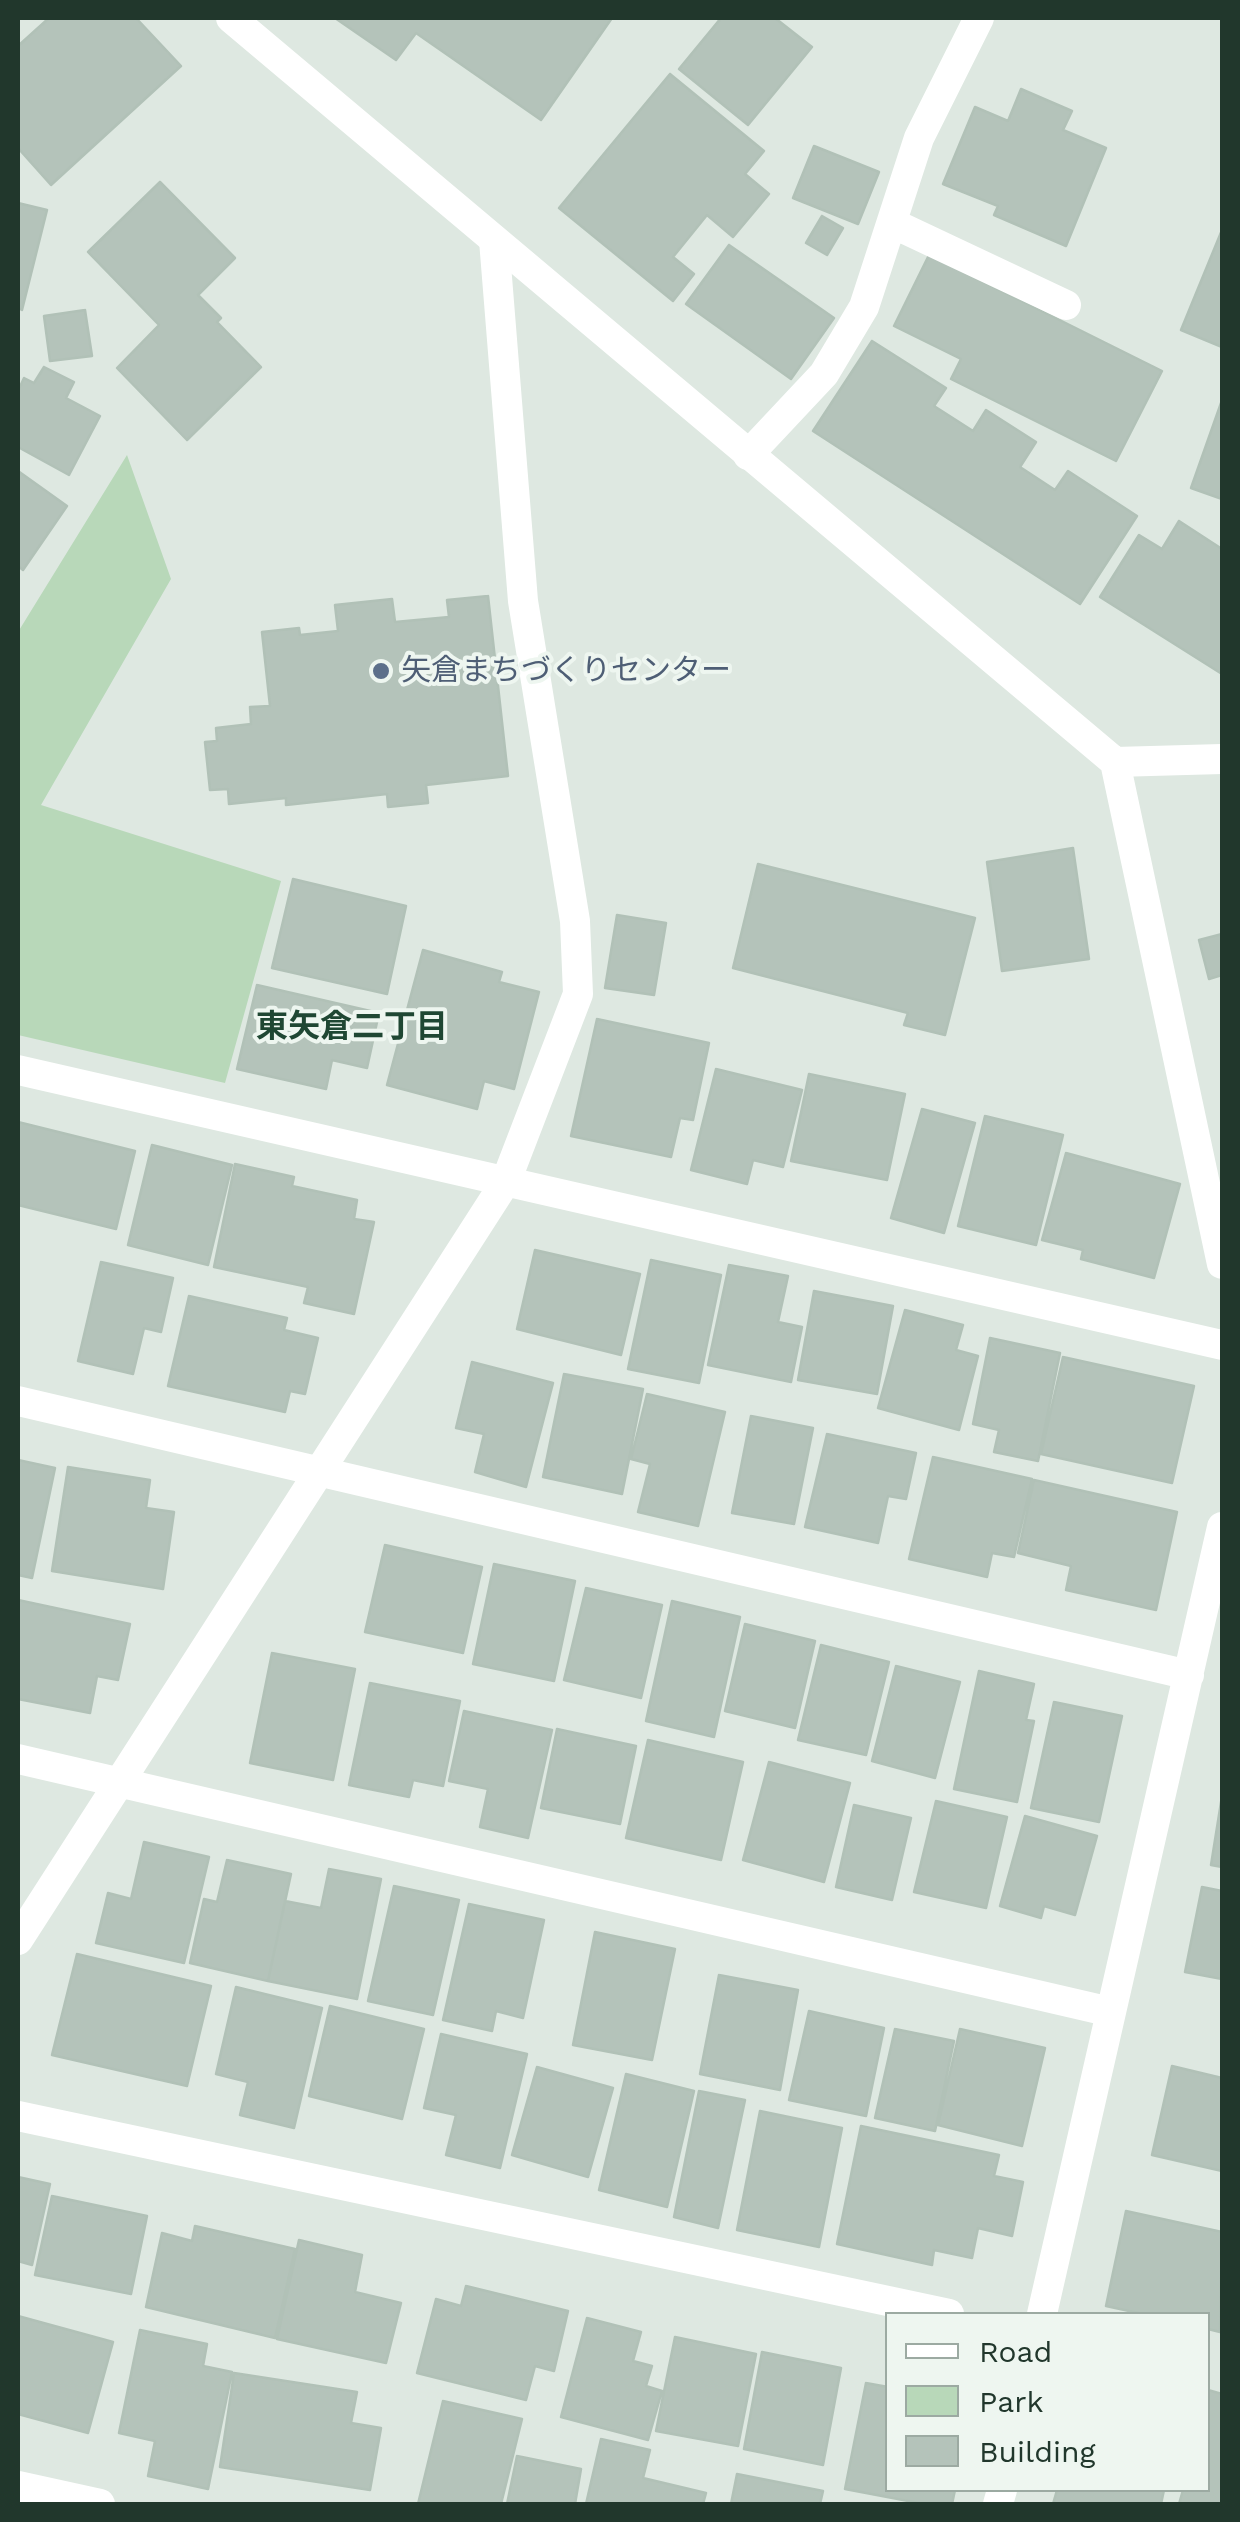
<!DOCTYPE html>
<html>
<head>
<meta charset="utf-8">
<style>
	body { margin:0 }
	#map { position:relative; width:1240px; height:2522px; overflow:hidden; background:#dee8e1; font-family:"Work Sans",sans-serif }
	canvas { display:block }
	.frame { position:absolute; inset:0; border:20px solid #21372c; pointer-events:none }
	.legend { position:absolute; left:885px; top:2312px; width:325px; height:180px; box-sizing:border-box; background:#eef6f0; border:2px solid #9caaa2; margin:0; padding:12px 18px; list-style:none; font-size:30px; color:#21372c }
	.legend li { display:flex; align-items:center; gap:20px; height:50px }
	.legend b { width:50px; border:2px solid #9caaa2 }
</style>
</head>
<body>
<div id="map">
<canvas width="1240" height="2522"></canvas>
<div class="frame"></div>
<ul class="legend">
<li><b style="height:12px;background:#fff"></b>Road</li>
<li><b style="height:28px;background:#b8d8b9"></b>Park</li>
<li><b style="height:28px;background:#b4c3ba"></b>Building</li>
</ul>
</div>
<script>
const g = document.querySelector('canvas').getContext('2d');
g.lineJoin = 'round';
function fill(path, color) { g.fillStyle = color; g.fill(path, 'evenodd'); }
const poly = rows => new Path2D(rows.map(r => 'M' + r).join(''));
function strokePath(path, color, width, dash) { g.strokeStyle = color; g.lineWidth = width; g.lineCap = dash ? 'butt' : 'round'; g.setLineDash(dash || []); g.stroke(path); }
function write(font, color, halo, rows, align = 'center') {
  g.font = font + ' "Work Sans","Noto Sans JP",sans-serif'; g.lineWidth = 8; g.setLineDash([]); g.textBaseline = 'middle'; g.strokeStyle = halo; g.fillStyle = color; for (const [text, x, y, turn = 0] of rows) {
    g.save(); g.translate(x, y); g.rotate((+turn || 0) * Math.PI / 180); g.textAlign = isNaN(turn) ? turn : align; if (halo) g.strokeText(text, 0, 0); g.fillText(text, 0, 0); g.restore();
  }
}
fill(poly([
	[127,455,171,579,41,805,281,881,225,1083,18,1035,18,632]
]), '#b8d8b9');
const building = poly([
	[49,18,136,18,181,66,51,185,18,148,18,46,49,18],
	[335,18,612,18,541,120,416,33,396,60,335,18],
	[721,18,775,18,812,47,748,125,679,69,721,18],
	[670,74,764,151,745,174,769,194,733,237,707,215,673,257,694,274,673,301,559,208,670,74],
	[1021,89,1072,111,1063,130,1106,148,1066,246,994,215,998,206,943,184,975,107,1008,121,1021,89],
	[814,146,879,172,858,224,793,198,814,146],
	[160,182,235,258,198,295,221,318,217,322,261,367,187,440,117,368,159,325,88,252,160,182],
	[18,203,47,210,22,310,18,308,18,203],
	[822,216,843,228,827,255,806,243,822,216],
	[1222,230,1222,347,1181,330,1222,230],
	[729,245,834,318,791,379,686,304,729,245],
	[929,255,1162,371,1116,461,951,379,961,359,894,326,929,255],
	[85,310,92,356,50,361,44,316,85,310],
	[872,341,946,388,934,406,973,431,986,410,1036,442,1020,467,1055,490,1068,471,1137,516,1080,604,813,431,872,341],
	[44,367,74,382,66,398,100,416,69,475,18,447,18,391,24,378,34,383,44,367],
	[1221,403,1222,404,1222,499,1191,488,1221,403],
	[18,471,67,506,23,570,18,566,18,471],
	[1179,521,1222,549,1222,674,1100,597,1139,535,1162,549,1179,521],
	[488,596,508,776,426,785,428,803,388,807,387,794,286,805,286,798,229,804,228,789,210,790,205,742,217,741,216,728,251,724,250,707,270,706,262,632,299,628,300,635,338,631,335,605,392,599,395,622,449,617,447,600,488,596],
	[1073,848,1089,959,1002,971,987,862,1073,848],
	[758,864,975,918,945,1035,904,1025,908,1013,733,968,758,864],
	[293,879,406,906,387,994,272,968,293,879],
	[617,915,666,923,654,995,605,988,617,915],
	[1222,934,1222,975,1209,979,1199,940,1222,934],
	[423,950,502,972,499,982,539,992,514,1089,484,1081,477,1109,387,1085,423,950],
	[257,985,379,1013,367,1068,332,1060,326,1089,237,1069,257,985],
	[597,1019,709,1043,693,1120,680,1118,671,1157,571,1136,597,1019],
	[716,1069,802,1090,783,1167,753,1160,747,1184,691,1170,716,1069],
	[809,1074,905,1094,887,1180,791,1161,809,1074],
	[922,1109,975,1123,944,1233,891,1218,922,1109],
	[985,1116,1063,1135,1036,1245,958,1226,985,1116],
	[18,1122,135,1151,116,1229,18,1205,18,1122],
	[152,1145,232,1165,208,1265,128,1245,152,1145],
	[1066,1153,1180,1184,1154,1278,1081,1259,1083,1250,1042,1240,1066,1153],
	[235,1164,294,1177,292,1186,357,1200,354,1219,374,1222,354,1314,304,1303,308,1287,214,1267,235,1164],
	[535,1250,640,1274,621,1355,517,1329,535,1250],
	[651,1260,721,1275,699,1383,628,1369,651,1260],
	[101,1262,173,1278,161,1332,144,1328,133,1374,78,1361,101,1262],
	[729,1265,788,1276,778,1322,802,1327,791,1382,708,1365,729,1265],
	[814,1291,893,1306,877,1394,798,1380,814,1291],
	[189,1296,287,1318,284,1330,318,1338,305,1394,290,1391,285,1412,168,1386,189,1296],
	[905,1310,963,1325,956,1350,978,1356,959,1430,878,1408,905,1310],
	[990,1338,1060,1353,1038,1461,994,1452,999,1430,973,1424,990,1338],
	[1063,1357,1194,1386,1172,1483,1041,1454,1063,1357],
	[472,1362,553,1383,526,1487,475,1472,484,1434,456,1428,472,1362],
	[564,1374,643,1389,622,1494,543,1477,564,1374],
	[647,1394,725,1412,698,1526,638,1512,650,1464,631,1459,647,1394],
	[751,1416,813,1428,794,1524,732,1513,751,1416],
	[827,1434,916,1453,906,1499,888,1496,878,1543,805,1527,827,1434],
	[933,1457,1032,1479,1014,1557,992,1553,987,1577,909,1559,933,1457],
	[18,1460,55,1468,32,1578,18,1575,18,1460],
	[68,1467,150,1480,146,1508,174,1512,163,1589,52,1571,68,1467],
	[1034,1480,1177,1512,1156,1610,1066,1590,1071,1566,1018,1553,1034,1480],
	[385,1545,482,1567,463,1653,365,1632,385,1545],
	[494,1564,575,1581,554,1681,473,1664,494,1564],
	[586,1588,662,1605,641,1698,564,1680,586,1588],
	[18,1600,130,1624,118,1680,97,1676,90,1713,18,1699,18,1600],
	[672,1601,740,1617,714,1737,646,1721,672,1601],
	[745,1624,815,1641,795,1728,725,1711,745,1624],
	[821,1645,889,1662,866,1755,798,1740,821,1645],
	[272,1653,355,1669,333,1780,250,1763,272,1653],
	[896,1666,960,1682,935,1778,872,1761,896,1666],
	[979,1671,1034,1684,1026,1720,1034,1721,1017,1802,954,1789,979,1671],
	[370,1683,460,1701,443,1786,413,1780,409,1797,349,1785,370,1683],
	[1054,1702,1122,1716,1099,1822,1031,1808,1054,1702],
	[464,1711,552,1730,528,1838,480,1827,488,1789,449,1781,464,1711],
	[557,1729,636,1746,620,1824,541,1808,557,1729],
	[648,1740,743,1762,721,1860,626,1838,648,1740],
	[769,1762,850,1783,824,1882,743,1860,769,1762],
	[1222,1796,1222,1867,1211,1865,1222,1796],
	[936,1801,1007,1817,986,1908,914,1892,936,1801],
	[854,1805,911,1818,892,1900,836,1887,854,1805],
	[1025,1816,1097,1836,1075,1915,1044,1906,1041,1918,1000,1906,1025,1816],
	[144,1842,209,1857,184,1963,96,1943,108,1893,131,1899,144,1842],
	[227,1860,291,1874,268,1981,190,1963,204,1899,217,1902,227,1860],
	[329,1869,381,1879,357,1999,268,1981,285,1901,321,1908,329,1869],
	[394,1886,459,1900,433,2015,368,2001,394,1886],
	[1202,1887,1222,1891,1222,1979,1185,1972,1202,1887],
	[469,1904,544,1920,523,2018,496,2011,492,2031,443,2020,469,1904],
	[595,1932,675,1949,652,2060,573,2045,595,1932],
	[77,1954,211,1986,187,2086,52,2055,77,1954],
	[719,1975,798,1990,780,2090,700,2074,719,1975],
	[236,1987,322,2008,294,2128,240,2115,248,2082,216,2074,236,1987],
	[330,2006,424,2029,402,2119,309,2096,330,2006],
	[809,2011,884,2028,866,2116,789,2100,809,2011],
	[895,2029,954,2041,935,2131,875,2118,895,2029],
	[960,2029,1045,2048,1022,2146,938,2125,960,2029],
	[441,2034,527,2054,500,2168,446,2155,456,2115,424,2108,441,2034],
	[1172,2066,1222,2078,1222,2171,1152,2155,1172,2066],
	[537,2067,613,2088,588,2177,512,2155,537,2067],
	[626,2074,694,2091,667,2207,599,2190,626,2074],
	[699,2091,745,2100,718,2228,674,2217,699,2091],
	[760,2111,842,2128,819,2247,737,2230,760,2111],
	[861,2126,999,2155,994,2176,1023,2182,1012,2236,978,2228,972,2258,934,2250,932,2265,837,2244,861,2126],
	[18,2177,50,2184,32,2265,18,2261,18,2177],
	[52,2196,147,2216,131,2294,35,2275,52,2196],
	[1126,2211,1222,2232,1220,2332,1208,2329,1208,2314,1143,2314,1106,2306,1126,2211],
	[195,2226,295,2249,275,2338,146,2307,162,2233,192,2241,195,2226],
	[299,2240,362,2255,355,2292,401,2303,386,2363,277,2339,299,2240],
	[466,2286,568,2311,554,2371,535,2366,526,2400,417,2373,436,2299,461,2306,466,2286],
	[18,2316,113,2342,88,2433,18,2414,18,2316],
	[587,2318,641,2332,633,2361,652,2366,646,2386,662,2391,648,2440,561,2417,587,2318],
	[140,2330,207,2344,203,2366,232,2372,208,2489,148,2476,155,2441,119,2433,140,2330],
	[675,2337,756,2354,738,2446,656,2431,675,2337],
	[762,2352,841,2368,823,2465,744,2449,762,2352],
	[234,2373,357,2392,351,2423,381,2428,370,2490,220,2467,234,2373],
	[866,2383,888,2387,888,2490,955,2490,952,2504,924,2504,845,2489,866,2383],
	[1208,2390,1222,2394,1222,2504,1179,2504,1183,2490,1208,2490,1208,2390],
	[443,2401,522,2419,501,2504,418,2504,443,2401],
	[601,2439,650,2450,643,2478,706,2493,703,2504,586,2504,601,2439],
	[517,2456,581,2469,575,2504,507,2504,517,2456],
	[737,2474,823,2491,820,2504,731,2504,737,2474],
	[1057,2490,1164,2490,1161,2504,1053,2504,1057,2490]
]);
fill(building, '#b4c3ba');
strokePath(building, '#b1c1b7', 2.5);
strokePath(poly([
	[892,223,1066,305],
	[494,240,523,601,575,921,578,994,506,1181],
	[748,455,824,374,864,307,919,138,979,18]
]), '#fff', 30);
strokePath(poly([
	[231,18,1115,762,1222,1264],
	[1115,762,1222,759],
	[18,1070,1222,1345],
	[18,1401,1189,1675],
	[18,1759,1111,2012],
	[18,1940,506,1181],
	[18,2116,949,2314],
	[1042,2314,1222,1527],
	[18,2486,100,2504],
	[998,2504,1002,2490]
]), '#fff', 30);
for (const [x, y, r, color] of [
	[381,671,10,"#5c6f8a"]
]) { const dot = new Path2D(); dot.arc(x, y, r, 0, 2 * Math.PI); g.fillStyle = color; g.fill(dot); strokePath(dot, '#eef6f0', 4); }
write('30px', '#4e5e75', '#eef6f0', [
	["矢倉まちづくりセンター",401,671]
], 'left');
write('bold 32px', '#1f4733', '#eef6f0', [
	["東矢倉二丁目",352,1028]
]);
</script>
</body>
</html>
